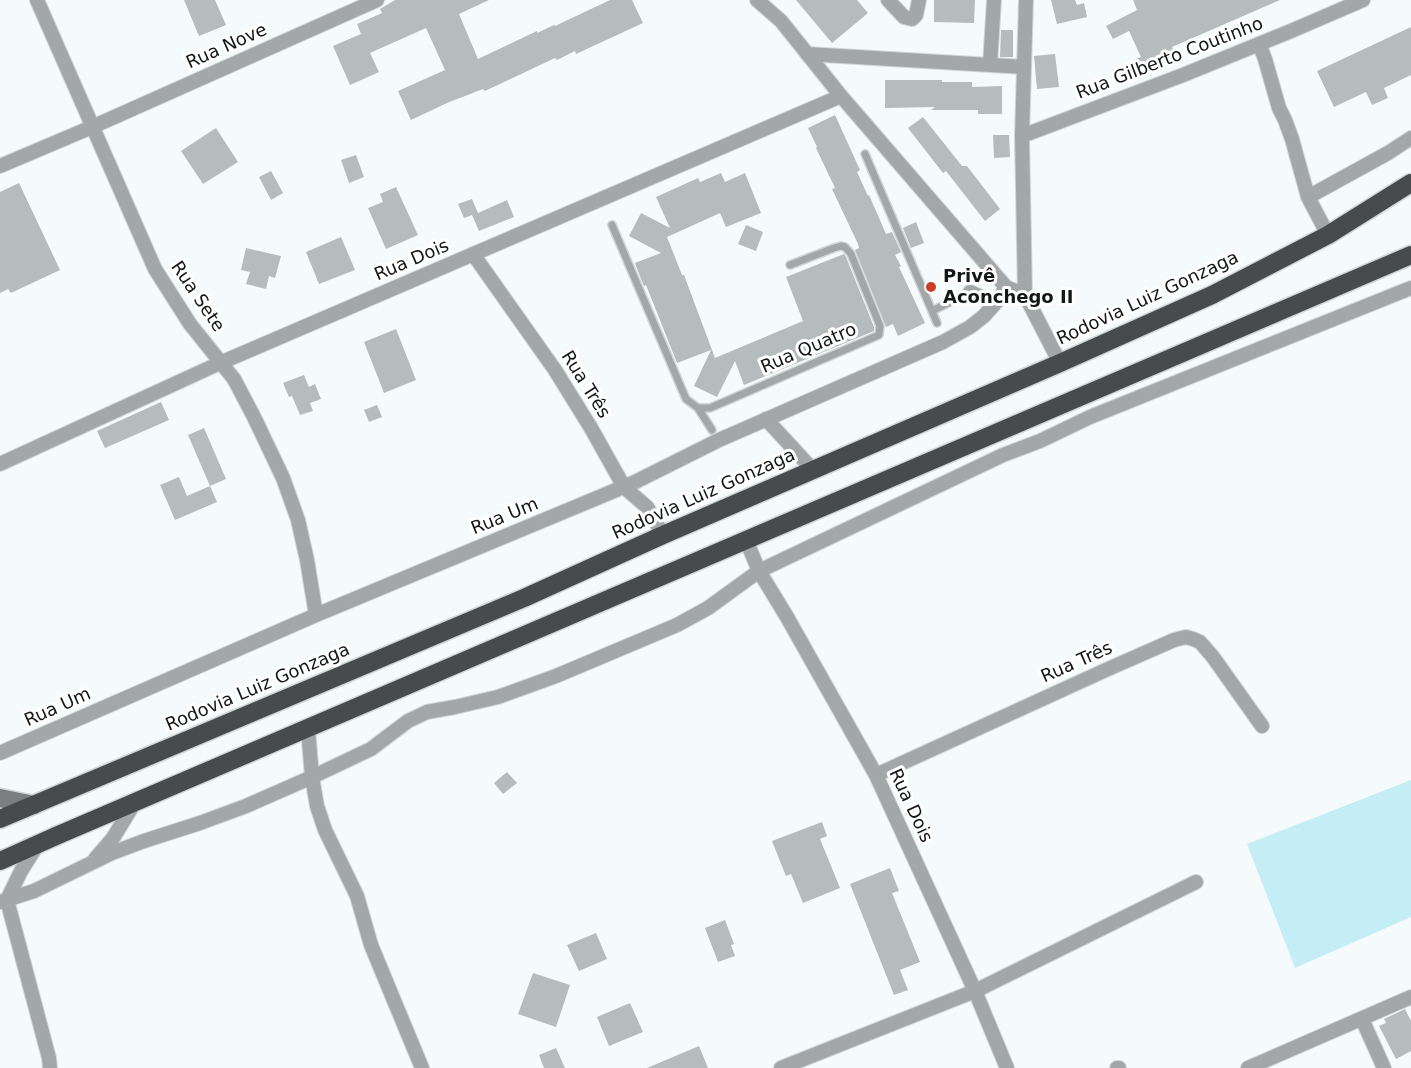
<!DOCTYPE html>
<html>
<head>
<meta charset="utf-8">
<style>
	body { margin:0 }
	canvas { display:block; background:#f5fbfc }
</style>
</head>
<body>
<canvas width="1411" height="1068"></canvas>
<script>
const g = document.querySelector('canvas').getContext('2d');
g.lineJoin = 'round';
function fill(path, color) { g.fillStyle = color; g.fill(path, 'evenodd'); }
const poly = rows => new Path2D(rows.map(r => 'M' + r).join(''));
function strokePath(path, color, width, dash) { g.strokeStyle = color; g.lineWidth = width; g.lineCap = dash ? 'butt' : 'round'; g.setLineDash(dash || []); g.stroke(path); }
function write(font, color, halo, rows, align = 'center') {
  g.font = font + ' "DejaVu Sans",sans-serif'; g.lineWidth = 6; g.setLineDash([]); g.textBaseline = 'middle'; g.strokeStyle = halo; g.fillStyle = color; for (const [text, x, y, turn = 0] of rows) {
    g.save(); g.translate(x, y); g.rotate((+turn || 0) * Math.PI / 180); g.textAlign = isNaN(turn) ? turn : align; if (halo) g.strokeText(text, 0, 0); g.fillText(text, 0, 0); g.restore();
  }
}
fill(poly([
	[1411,780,1411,917,1295,968,1247,844]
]), '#c4edf6');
fill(poly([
	[184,0,215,0,226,25,199,36],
	[395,0,489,0,459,14,478,59,537,31,537,33,554,25,555,26,610,0,632,0,643,23,576,54,575,51,557,60,555,58,485,91,483,89,447,103,411,120,398,91,445,70,426,28,370,53,379,72,350,85,333,46,361,34,357,24,382,13,380,9],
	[796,0,857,0,868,13,832,43],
	[934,0,975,0,974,23,934,22],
	[1051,0,1075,0,1077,5,1084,3,1087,17,1057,24],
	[1133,0,1280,0,1172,47,1177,57,1140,73,1134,60,1141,57,1129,31,1113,39,1106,26,1137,10],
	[1411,27,1411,75,1384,88,1388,98,1372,105,1366,92,1334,107,1317,71],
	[1001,30,1013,30,1013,57,1000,57],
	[1055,54,1059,87,1037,89,1034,56],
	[885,80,942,80,942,82,972,82,972,87,1002,86,1002,114,978,114,978,110,931,110,935,107,885,108],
	[835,115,860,170,857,172,868,196,869,195,886,234,892,232,901,252,895,255,901,266,899,267,925,323,898,336,893,324,886,327,855,250,859,248,858,244,832,189,835,188,816,148,817,147,808,128],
	[923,117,962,166,967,166,1000,209,985,221,946,171,943,173,908,128],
	[216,128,238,162,203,184,181,151],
	[993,135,1009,135,1010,157,994,158],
	[356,155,364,177,349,183,341,160],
	[271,171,283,193,271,200,259,177],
	[721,173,725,182,745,173,761,213,726,227,720,213,667,237,682,275,684,275,715,358,803,321,786,277,844,254,846,257,874,327,874,331,744,385,735,361,717,397,694,386,711,350,677,363,646,285,644,286,641,279,635,263,661,253,629,236,641,213,670,228,656,197,698,178,700,182],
	[19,183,60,270,11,293,8,289,0,293,0,192],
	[396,187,418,235,386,249,368,208,383,202,380,194],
	[472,199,478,213,507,200,514,217,479,231,472,215,464,218,458,204],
	[916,222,924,243,911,248,903,228],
	[746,225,763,232,756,251,738,244],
	[341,237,355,270,319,284,306,252],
	[246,248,281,256,275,278,269,276,266,289,246,284,250,272,241,270],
	[396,329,416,380,384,393,364,342],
	[304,375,309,387,315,384,321,399,310,403,313,411,300,415,292,396,289,397,283,383],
	[161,402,169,420,105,448,97,431],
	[377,405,382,417,369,422,364,410],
	[204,428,226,479,210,486,217,502,175,520,160,485,179,477,187,496,210,486,188,435],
	[507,772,517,783,503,794,494,783],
	[822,822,827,836,820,839,840,888,803,903,791,874,786,876,772,841],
	[890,868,899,891,892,893,920,962,900,970,908,990,894,995,850,884],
	[725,920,734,944,731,945,735,956,718,962,705,928],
	[596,933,607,959,579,971,567,945],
	[533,973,570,985,556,1027,518,1014],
	[630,1003,643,1032,609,1046,597,1017],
	[1405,1009,1411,1021,1411,1051,1396,1059,1379,1026,1386,1023,1384,1019],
	[699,1046,708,1068,647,1068],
	[556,1048,565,1068,544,1068,539,1055]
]), '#b6bbbd');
const lane = poly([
	[865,154,932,311,970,292],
	[612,225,686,399,698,408,710,408,879,335,880,326,851,254,845,247,841,246,834,248,790,265],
	[932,311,937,323],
	[698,408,712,430]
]);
const street = poly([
	[37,0,155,269,190,324,234,379,254,417,283,478,298,520,307,560,316,615],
	[757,0,781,21,841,96,1006,287,1025,295],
	[888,0,904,17,912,19,916,15,919,0],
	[1026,0,1022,136,1025,295,1060,363],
	[1259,44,1265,59,1279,108,1285,120,1292,139,1308,197,1328,235],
	[807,54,1024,67],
	[990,65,994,0],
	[1022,136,1183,75,1291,31,1363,0],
	[0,166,92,127,377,0],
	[1308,197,1388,153,1411,138],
	[473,254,555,370,591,428,624,487,647,507,663,535],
	[970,292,995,303],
	[766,419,813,470],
	[0,464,220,363,841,96],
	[746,540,759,571,787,617,876,775,975,991,1007,1068],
	[308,729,312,777,317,806,325,830,357,896,371,945,422,1068],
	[0,753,316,615,633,483,719,440,943,342,970,327,984,316,999,299,1006,287],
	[876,775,1108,669,1174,640,1186,637,1193,639,1200,642,1213,657,1262,726],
	[38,844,21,871,7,900,49,1058,50,1068],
	[95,859,113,838,135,802],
	[0,902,34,891,112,853,144,841,200,823,246,806,312,777,371,749,408,721,427,712,455,707,498,697,556,676,677,625,708,608,759,571,1003,455,1040,441,1090,417,1411,288],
	[1362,1019,1384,1068],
	[781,1068,975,991,1196,882],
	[1117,1068,1119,1068],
	[1248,1068,1411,997]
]);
const secondary = poly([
	[0,798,34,805]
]);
const highway = poly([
	[0,819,524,598,663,535,1060,363,1212,295,1328,235,1411,183],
	[0,861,56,836,1411,255]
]);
strokePath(lane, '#d1d6d7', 10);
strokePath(street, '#d1d6d7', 16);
strokePath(secondary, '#d1d6d7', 21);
strokePath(highway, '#d1d6d7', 21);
strokePath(lane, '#a4a7a7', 7);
strokePath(street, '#a4a7a7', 14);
strokePath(secondary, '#7b7f80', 18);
strokePath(highway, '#474b4d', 18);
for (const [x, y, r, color] of [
	[931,287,6,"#c93e24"]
]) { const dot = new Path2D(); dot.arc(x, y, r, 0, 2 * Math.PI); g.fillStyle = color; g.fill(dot); strokePath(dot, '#fff', 2); }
write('18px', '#141616', '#fff', [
	["Rua Nove",227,47,-24],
	["Rua Gilberto Coutinho",1170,59,-21],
	["Rua Dois",412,261,-23],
	["Rua Sete",197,297,56],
	["Rodovia Luiz Gonzaga",1148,299,-25],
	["Rua Quatro",809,349,-23],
	["Rua Três",585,385,58],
	["Rodovia Luiz Gonzaga",704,495,-24],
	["Rua Um",505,517,-22],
	["Rua Três",1077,663,-24],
	["Rodovia Luiz Gonzaga",258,688,-23],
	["Rua Um",58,708,-24],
	["Rua Dois",910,806,65]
]);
write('bold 18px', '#141616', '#fff', [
	["Privê",943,277],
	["Aconchego II",943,298]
], 'left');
</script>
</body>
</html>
